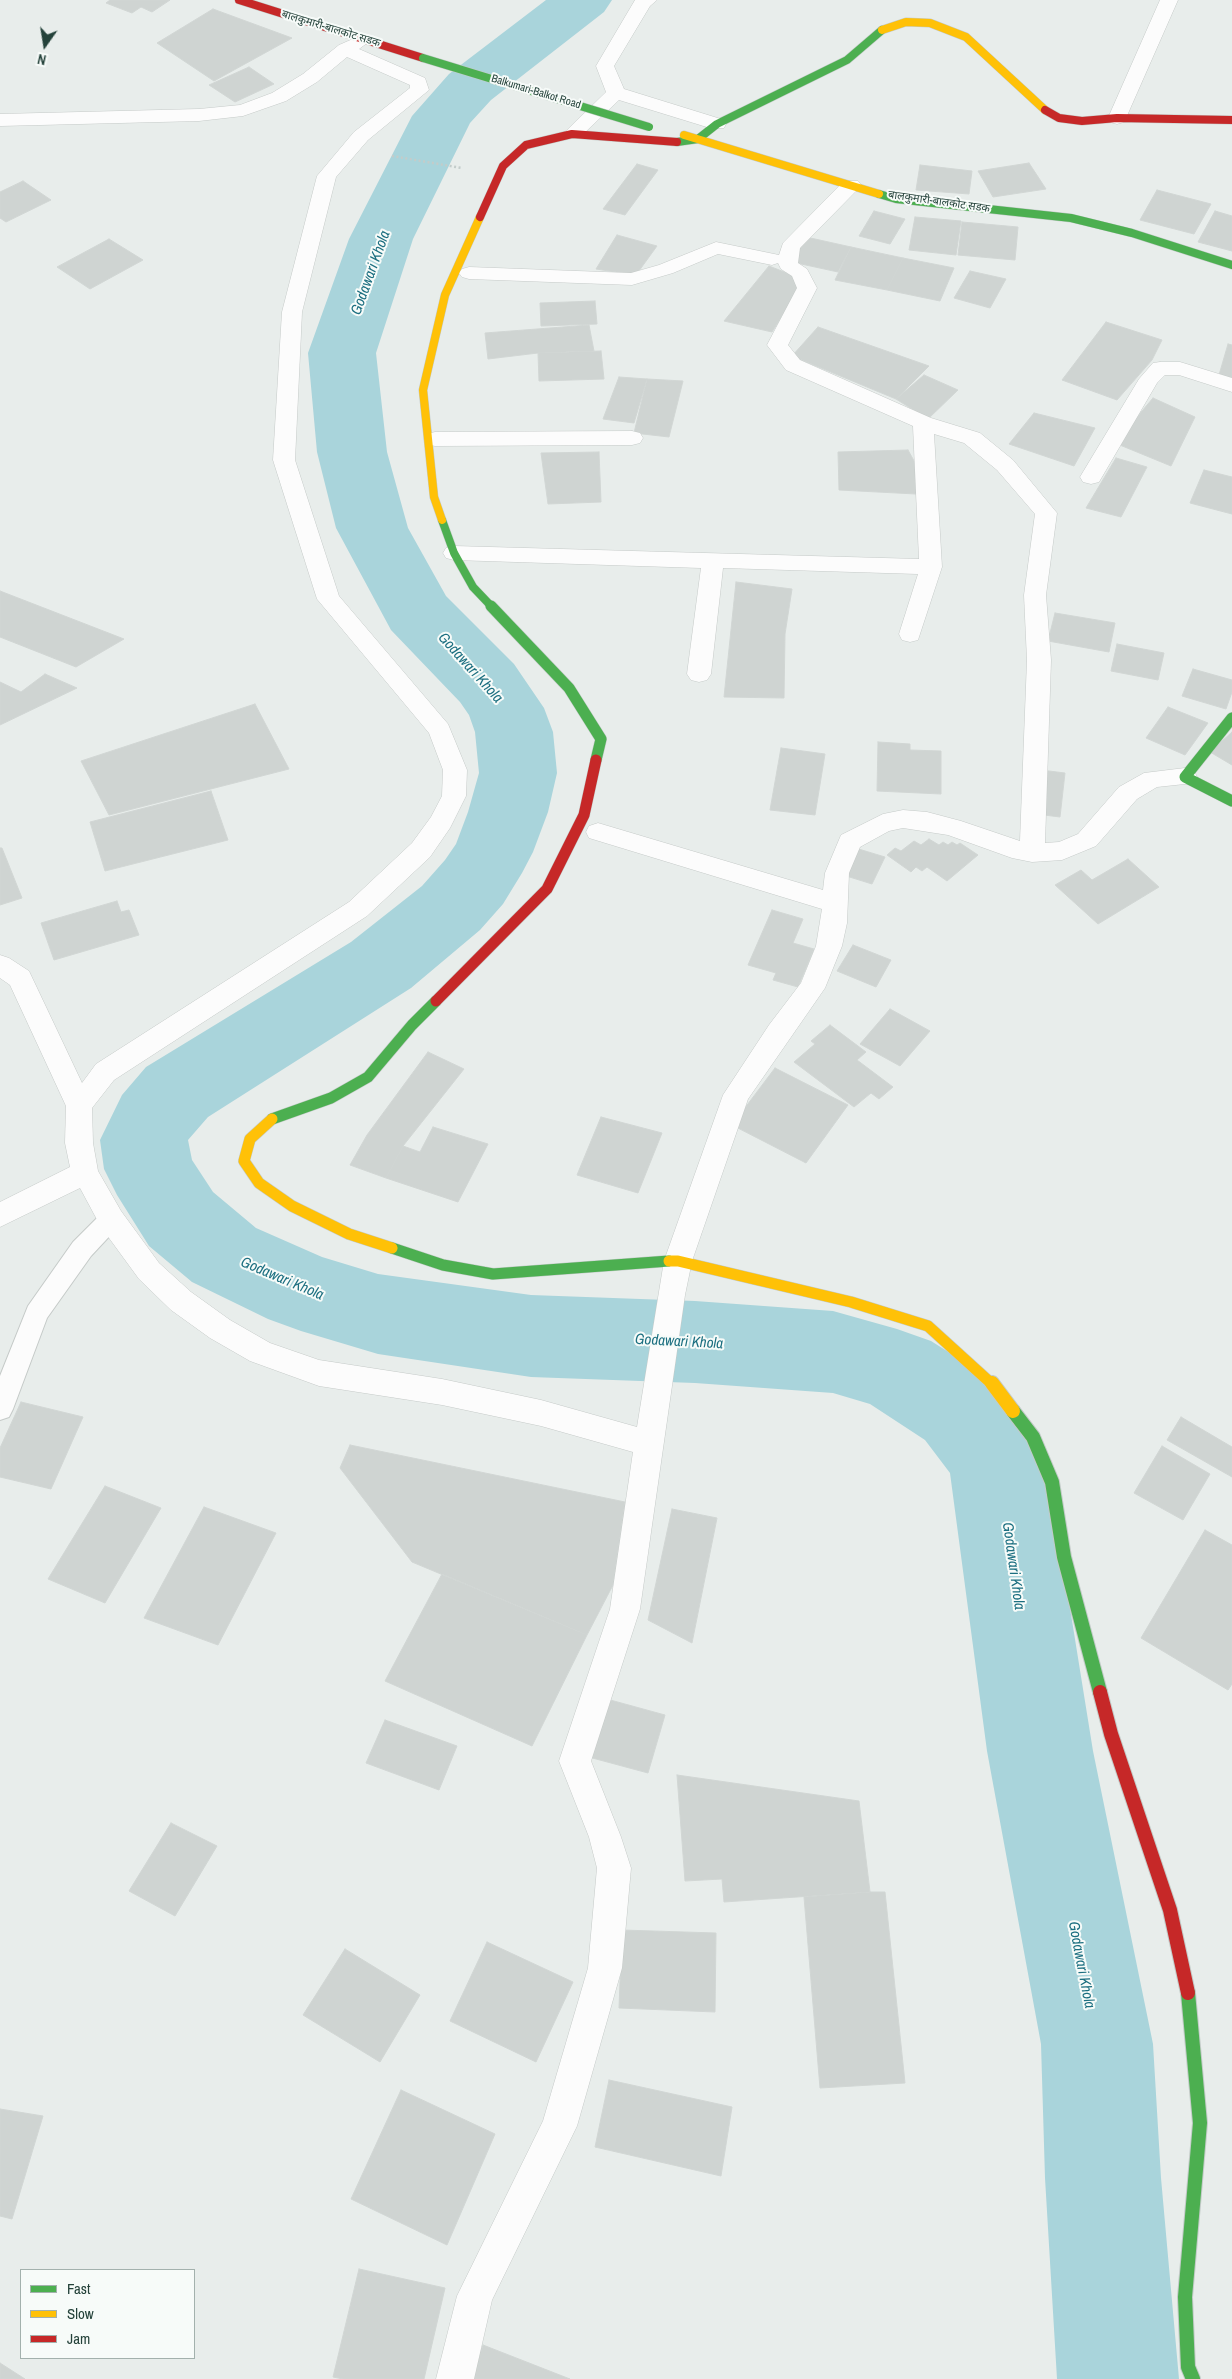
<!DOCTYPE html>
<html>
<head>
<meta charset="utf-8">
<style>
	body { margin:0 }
	#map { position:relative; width:1232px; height:2379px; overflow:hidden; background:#e8edeb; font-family:"Archivo Narrow",sans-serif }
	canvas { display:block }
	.legend { position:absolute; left:20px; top:2269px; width:175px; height:90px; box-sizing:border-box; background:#f7fbf9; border:1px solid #a3b1ad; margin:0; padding:6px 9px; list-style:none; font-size:15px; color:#24423a }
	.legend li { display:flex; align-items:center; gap:10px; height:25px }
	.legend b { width:25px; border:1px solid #a3b1ad }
	.north { position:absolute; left:20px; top:20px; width:50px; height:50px; -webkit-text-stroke:4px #f7fbf9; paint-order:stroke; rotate:193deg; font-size:14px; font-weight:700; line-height:20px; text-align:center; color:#24423a }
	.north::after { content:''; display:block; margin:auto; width:18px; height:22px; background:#24423a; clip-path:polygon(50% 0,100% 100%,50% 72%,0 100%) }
</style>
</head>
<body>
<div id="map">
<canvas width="1232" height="2379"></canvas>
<ul class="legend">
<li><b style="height:6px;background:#4caf50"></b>Fast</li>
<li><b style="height:6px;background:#ffc107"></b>Slow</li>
<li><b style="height:6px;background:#c62828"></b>Jam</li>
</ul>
<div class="north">N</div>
</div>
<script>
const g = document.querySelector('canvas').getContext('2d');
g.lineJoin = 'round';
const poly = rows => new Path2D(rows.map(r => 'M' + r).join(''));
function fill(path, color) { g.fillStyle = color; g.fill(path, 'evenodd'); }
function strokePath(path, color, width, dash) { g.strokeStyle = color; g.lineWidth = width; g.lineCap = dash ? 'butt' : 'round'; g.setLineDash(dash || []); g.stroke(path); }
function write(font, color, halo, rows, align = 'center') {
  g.font = font + ' "Archivo Narrow","Noto Sans Devanagari",sans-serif'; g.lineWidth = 4; g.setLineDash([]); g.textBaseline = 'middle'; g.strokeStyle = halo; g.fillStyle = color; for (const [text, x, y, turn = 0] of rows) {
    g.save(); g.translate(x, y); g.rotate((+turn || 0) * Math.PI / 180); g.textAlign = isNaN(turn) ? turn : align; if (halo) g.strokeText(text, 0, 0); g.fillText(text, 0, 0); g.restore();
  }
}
fill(poly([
	[546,0,612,0,604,12,491,100,470,123,413,239,376,353,387,452,408,528,446,596,514,664,544,708,553,732,557,773,548,812,533,852,522,873,503,904,480,930,411,988,208,1117,188,1140,192,1160,213,1192,256,1228,322,1257,378,1274,531,1295,695,1301,833,1311,897,1329,931,1341,993,1380,1031,1428,1046,1459,1093,1751,1153,2044,1161,2178,1179,2379,1057,2379,1045,2178,1041,2044,987,1751,950,1473,925,1440,870,1404,833,1393,695,1383,531,1377,378,1354,301,1331,268,1319,192,1282,149,1246,117,1195,104,1169,100,1140,122,1095,146,1067,351,942,422,886,445,860,456,844,468,812,479,773,475,732,469,715,460,702,391,630,336,528,317,452,308,353,349,239,412,116,449,74,546,0]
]), '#a9d4db');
const building = poly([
	[110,0,170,0,152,12,141,7,132,13,106,3,110,0],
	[213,9,292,38,214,81,157,43,213,9],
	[249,67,274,84,235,102,209,85,249,67],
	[1029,163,1046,189,993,197,978,171,1029,163],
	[637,164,658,170,625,215,603,209,637,164],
	[920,165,972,171,969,194,916,190,920,165],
	[23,181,51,200,6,222,0,218,0,192,23,181],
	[1157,190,1211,204,1194,234,1140,220,1157,190],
	[874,211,905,219,890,244,859,236,874,211],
	[1215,211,1232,216,1232,251,1198,242,1215,211],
	[915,217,961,221,956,255,909,250,915,217],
	[962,222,1018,227,1015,260,958,255,962,222],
	[617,235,657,246,636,275,596,269,617,235],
	[806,237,851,247,838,272,792,262,806,237],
	[109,239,143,260,90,289,57,267,109,239],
	[851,247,903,258,887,290,835,280,851,247],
	[903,258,954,268,940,301,887,290,903,258],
	[769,266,792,275,803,283,772,332,724,321,769,266],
	[970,271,1006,279,990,308,954,298,970,271],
	[595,301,597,324,541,326,540,303,595,301],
	[1106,322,1162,340,1152,360,1117,400,1062,380,1106,322],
	[589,325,594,351,538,353,488,359,485,333,589,325],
	[818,327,929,366,896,399,792,356,818,327],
	[1228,344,1232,345,1232,378,1219,375,1228,344],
	[601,351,604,379,539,381,538,353,601,351],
	[924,375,958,390,928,419,896,399,924,375],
	[619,377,647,379,634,423,603,419,619,377],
	[647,379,683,381,669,437,634,433,647,379],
	[1153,398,1195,417,1171,466,1115,443,1153,398],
	[1034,413,1095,428,1074,466,1009,444,1034,413],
	[908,450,918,468,916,494,839,490,838,452,908,450],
	[599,452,601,502,548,504,541,453,599,452],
	[1116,458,1147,467,1121,517,1086,508,1116,458],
	[1204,470,1232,477,1232,514,1190,503,1204,470],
	[736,582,792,589,785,634,784,698,724,697,736,582],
	[0,591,124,639,76,667,0,637,0,591],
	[1055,613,1115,623,1109,652,1048,641,1055,613],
	[1117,644,1164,653,1158,680,1111,671,1117,644],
	[1193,669,1232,680,1232,692,1226,709,1182,696,1193,669],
	[45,674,77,688,0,725,0,682,21,692,45,674],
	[255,704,289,769,109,815,81,761,255,704],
	[1168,707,1208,723,1185,755,1146,738,1168,707],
	[1232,732,1232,765,1210,752,1232,732],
	[878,742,910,744,910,750,941,751,941,794,877,791,878,742],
	[781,748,825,754,815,815,770,810,781,748],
	[1041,770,1065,773,1060,817,1036,814,1041,770],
	[211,791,228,840,105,871,90,822,211,791],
	[929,839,939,845,943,842,948,845,952,842,957,845,960,843,978,855,947,881,927,867,922,871,916,867,911,872,887,855,895,848,901,851,914,841,921,845,929,839],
	[852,847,885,857,872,884,840,874,852,847],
	[0,848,2,848,22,898,0,905,0,848],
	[1128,859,1159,887,1098,924,1055,885,1081,870,1092,880,1128,859],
	[117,901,121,912,129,910,139,935,54,960,41,923,117,901],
	[772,910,803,919,793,943,814,949,798,987,773,980,776,973,748,965,772,910],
	[853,945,891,960,876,987,837,971,853,945],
	[890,1009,930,1031,900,1066,860,1044,890,1009],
	[830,1025,866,1052,857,1060,893,1087,879,1099,871,1093,854,1107,794,1062,815,1044,811,1041,830,1025],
	[428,1052,464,1069,403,1146,386,1178,350,1165,367,1135,428,1052],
	[775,1068,848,1105,806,1163,732,1125,775,1068],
	[601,1117,662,1133,638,1193,577,1175,601,1117],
	[433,1127,488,1144,458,1202,386,1178,403,1146,420,1152,433,1127],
	[21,1402,83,1417,51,1489,0,1477,0,1448,21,1402],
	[1181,1417,1232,1447,1232,1477,1167,1440,1181,1417],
	[350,1445,625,1502,613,1585,587,1635,412,1562,340,1468,350,1445],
	[1162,1446,1210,1474,1183,1520,1134,1493,1162,1446],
	[105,1486,161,1508,105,1603,48,1579,105,1486],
	[204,1507,276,1533,218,1645,144,1618,204,1507],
	[672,1509,717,1518,692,1643,648,1620,672,1509],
	[1205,1530,1232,1545,1232,1684,1228,1690,1141,1638,1205,1530],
	[442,1574,587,1635,532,1746,385,1681,442,1574],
	[603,1698,665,1715,648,1773,585,1756,603,1698],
	[385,1720,457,1746,439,1790,366,1763,385,1720],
	[677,1775,859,1801,870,1892,724,1902,722,1879,685,1881,677,1775],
	[171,1823,217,1846,175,1916,129,1891,171,1823],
	[870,1892,885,1892,905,2083,820,2088,804,1897,870,1892],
	[622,1930,716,1933,715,2012,619,2008,622,1930],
	[487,1942,573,1982,536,2062,450,2021,487,1942],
	[345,1949,420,1995,380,2062,303,2015,345,1949],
	[609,2080,732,2107,721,2176,595,2147,609,2080],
	[401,2090,495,2134,447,2245,351,2199,401,2090],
	[0,2109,43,2116,12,2219,0,2216,0,2109],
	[359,2269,445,2288,424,2379,343,2379,333,2377,359,2269],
	[483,2345,570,2379,471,2379,483,2345],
	[0,2363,25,2379,0,2379,0,2363]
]);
fill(building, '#cfd4d2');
strokePath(building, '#d1d6d4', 1);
const lane = poly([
	[111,1209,119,1212,123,1219,119,1226,91,1256,47,1318,13,1409,9,1417,0,1420,0,1376,28,1306,73,1242,103,1212,111,1209]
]);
const street = poly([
	[635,0,657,0,650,6,614,66,624,89,724,120,726,124,724,128,710,128,619,100,579,138,565,138,563,134,606,92,596,66,635,0],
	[1160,0,1178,0,1126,118,1124,122,1117,124,1110,122,1108,118,1160,0],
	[362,35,368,36,371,40,359,49,425,78,429,90,368,140,336,177,302,312,295,460,339,596,448,724,467,770,466,796,450,828,430,857,367,916,114,1080,92,1108,93,1143,98,1171,121,1211,159,1263,191,1292,230,1320,270,1343,319,1360,442,1379,541,1400,637,1427,664,1261,723,1095,769,1025,801,983,816,946,822,909,589,838,586,832,589,826,598,823,823,890,825,873,841,835,883,814,903,810,927,812,961,821,1020,841,1027,660,1024,595,1035,514,997,470,964,443,934,434,942,567,918,640,910,642,902,640,899,634,918,574,723,568,711,674,707,680,699,682,691,680,687,674,701,568,454,560,446,558,443,553,446,548,454,546,919,559,913,426,786,370,767,345,797,288,792,276,781,269,778,263,772,265,718,254,673,273,632,285,469,279,462,277,459,273,462,269,469,267,631,273,659,265,716,242,779,255,783,243,844,181,858,181,861,185,858,189,800,248,798,263,807,269,817,288,788,345,800,360,931,418,980,433,1013,460,1057,513,1046,595,1051,660,1045,843,1059,842,1078,834,1119,787,1144,773,1185,768,1194,771,1197,777,1194,783,1157,787,1137,799,1096,846,1062,860,1032,862,1012,858,948,835,903,828,889,831,860,847,849,873,847,923,842,946,825,988,748,1099,692,1261,685,1295,640,1609,591,1761,621,1837,631,1868,622,1968,577,2126,492,2300,474,2379,436,2379,457,2296,543,2121,588,1968,597,1868,589,1837,559,1761,610,1609,633,1452,541,1426,442,1405,319,1386,250,1361,210,1338,171,1310,139,1279,101,1227,80,1188,0,1227,0,1202,70,1167,65,1143,66,1106,10,985,0,978,0,955,9,958,29,971,82,1083,96,1064,349,902,412,843,431,817,442,796,443,770,429,733,317,599,273,460,282,312,317,176,354,132,410,88,410,85,347,57,317,82,286,101,243,116,199,121,0,126,0,114,199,109,240,105,272,93,303,74,339,45,362,35],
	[1160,362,1180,362,1232,378,1232,392,1179,375,1165,375,1157,383,1099,482,1091,484,1083,482,1080,477,1139,379,1153,363,1160,362],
	[632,431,640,433,643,438,640,443,632,445,435,446,427,444,424,439,427,434,435,432,632,431]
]);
const fastFar2 = poly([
	[677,142,698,139,717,124,847,60,882,30],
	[879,194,896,199,1071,218,1132,233,1232,265],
	[442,520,454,553,473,587,493,608]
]);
const fastFar1 = poly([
	[491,606,569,688,601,739,596,760],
	[1232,718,1185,777,1232,801],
	[272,1119,331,1098,368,1077,412,1025,436,1001],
	[392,1248,443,1265,493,1274,669,1261]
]);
const fast = poly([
	[1013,1411,1033,1437,1052,1482,1064,1557,1100,1692],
	[1188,1993,1200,2123,1185,2297,1188,2367,1193,2379]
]);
const slowFar2 = poly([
	[882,30,906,22,930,23,966,37,1045,110],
	[684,135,879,194],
	[442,520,434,497,423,390,445,295,480,217]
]);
const slowFar1 = poly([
	[272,1119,250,1139,244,1161,259,1183,292,1206,349,1234,392,1248],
	[669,1261,678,1261,851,1302,928,1326,993,1385]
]);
const slow = poly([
	[992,1383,1013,1411]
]);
const jamFar2 = poly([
	[239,0,423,58],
	[1045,110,1059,118,1082,121,1117,118,1232,120],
	[480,217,503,166,526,145,572,134,677,142]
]);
const jamFar1 = poly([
	[436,1001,547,889,584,815,596,760]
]);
const jam = poly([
	[1100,1692,1111,1734,1170,1910,1188,1993]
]);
strokePath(lane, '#c5cac8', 2);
strokePath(street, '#c5cac8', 1);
strokePath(fastFar2, '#c3cbc8', 9);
strokePath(fastFar1, '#c3cbc8', 12);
strokePath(fast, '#c3cbc8', 16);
strokePath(slowFar2, '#c3cbc8', 9);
strokePath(slowFar1, '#c3cbc8', 12);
strokePath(slow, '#c3cbc8', 16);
strokePath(jamFar2, '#c3cbc8', 9);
strokePath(jamFar1, '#c3cbc8', 12);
strokePath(jam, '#c3cbc8', 16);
strokePath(poly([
	[392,156,462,168]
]), '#c3ccca', 2.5, [2, 2.5]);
fill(lane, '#fcfcfc');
fill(street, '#fcfcfc');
strokePath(fastFar2, '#4caf50', 8);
strokePath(fastFar1, '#4caf50', 11);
strokePath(fast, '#4caf50', 14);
strokePath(slowFar2, '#ffc107', 8);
strokePath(slowFar1, '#ffc107', 11);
strokePath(slow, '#ffc107', 14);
strokePath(jamFar2, '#c62828', 8);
strokePath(jamFar1, '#c62828', 11);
strokePath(jam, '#c62828', 14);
const fastBridge = poly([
	[423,58,649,127]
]);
strokePath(fastBridge, '#c3cbc8', 9, []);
strokePath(fastBridge, '#4caf50', 8);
write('11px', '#24423a', '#f7fbf9', [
	["बालकुमारी-बालकोट सडक",331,29,17],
	["Balkumari-Balkot Road",536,92,17],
	["बालकुमारी-बालकोट सडक",939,202,8]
]);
write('italic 15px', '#1c6f80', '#f7fbf9', [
	["Godawari Khola",371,273,-70],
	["Godawari Khola",470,668,48],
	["Godawari Khola",282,1279,23],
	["Godawari Khola",679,1342,3],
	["Godawari Khola",1013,1566,82],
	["Godawari Khola",1081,1965,79]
]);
</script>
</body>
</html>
